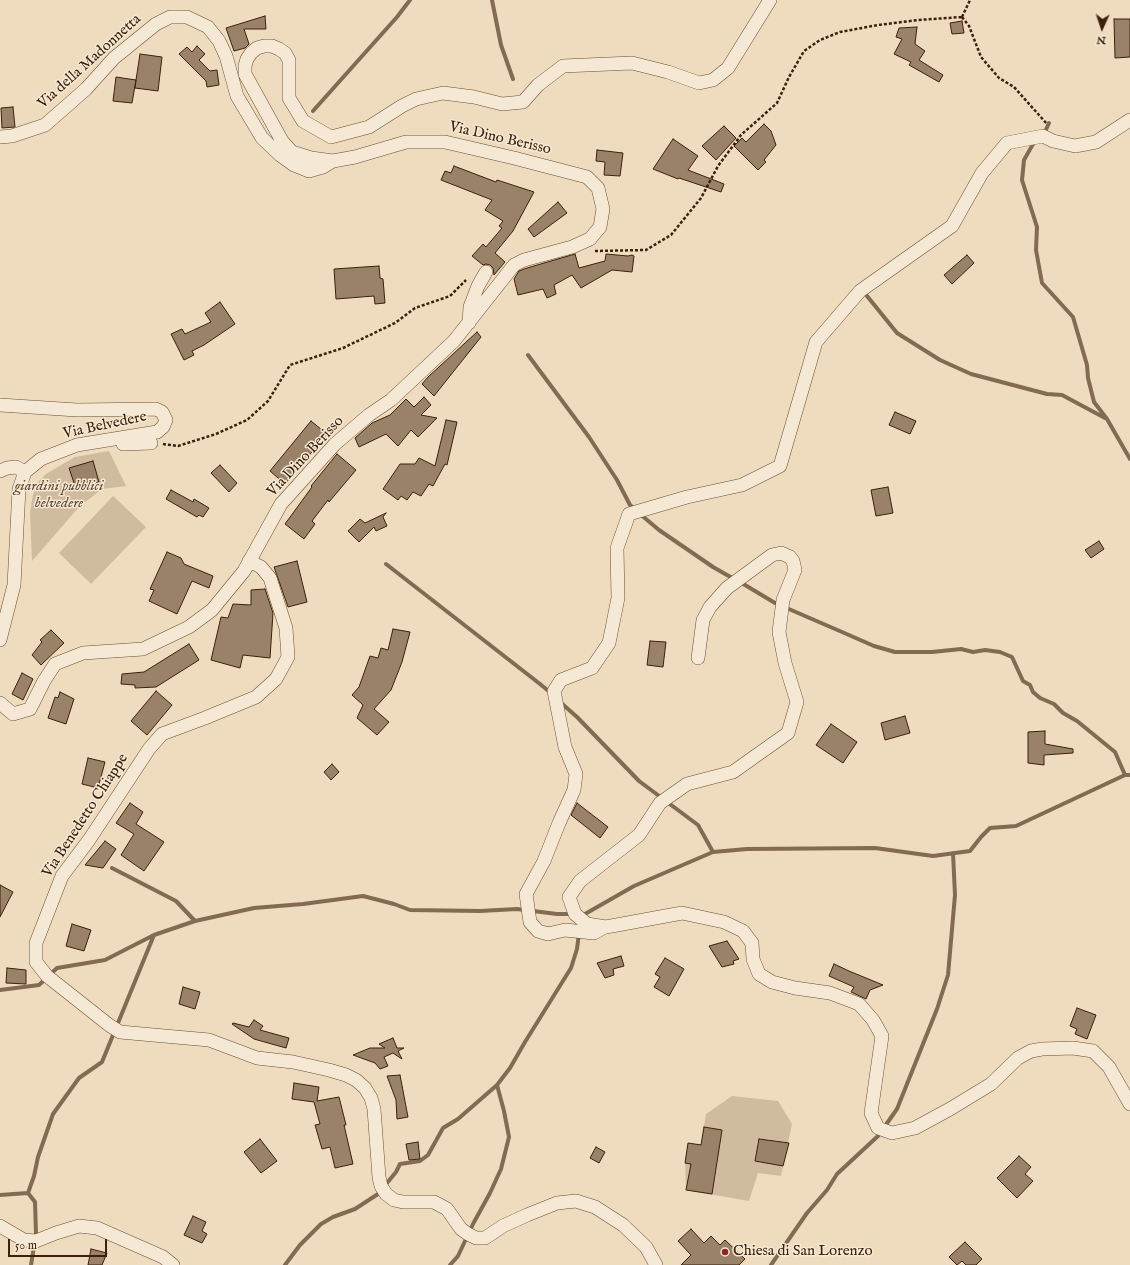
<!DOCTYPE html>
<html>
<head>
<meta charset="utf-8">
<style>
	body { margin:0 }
	#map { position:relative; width:1130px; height:1265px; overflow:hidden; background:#efdbbe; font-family:"IM FELL English",serif }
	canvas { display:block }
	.north { position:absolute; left:1082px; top:8px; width:40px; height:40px; -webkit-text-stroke:3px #f5e8d5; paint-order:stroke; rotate:183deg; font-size:11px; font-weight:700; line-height:16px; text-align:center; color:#3b2108 }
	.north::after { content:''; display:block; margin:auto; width:14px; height:18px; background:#3b2108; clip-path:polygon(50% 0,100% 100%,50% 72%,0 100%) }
	.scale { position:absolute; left:8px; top:1239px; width:99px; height:18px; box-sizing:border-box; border:2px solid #3b2108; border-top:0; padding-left:5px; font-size:12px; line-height:14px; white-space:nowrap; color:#3b2108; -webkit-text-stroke:3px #f5e8d5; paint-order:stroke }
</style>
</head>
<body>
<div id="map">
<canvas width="1130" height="1265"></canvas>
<div class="north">N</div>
<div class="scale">50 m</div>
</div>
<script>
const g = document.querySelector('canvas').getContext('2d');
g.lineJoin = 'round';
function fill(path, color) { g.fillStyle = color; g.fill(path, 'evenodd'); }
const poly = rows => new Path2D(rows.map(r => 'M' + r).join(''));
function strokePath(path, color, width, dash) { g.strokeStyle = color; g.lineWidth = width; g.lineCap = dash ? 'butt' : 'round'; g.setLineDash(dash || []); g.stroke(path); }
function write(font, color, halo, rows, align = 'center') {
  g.font = font + ' "IM FELL English",serif'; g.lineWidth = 3; g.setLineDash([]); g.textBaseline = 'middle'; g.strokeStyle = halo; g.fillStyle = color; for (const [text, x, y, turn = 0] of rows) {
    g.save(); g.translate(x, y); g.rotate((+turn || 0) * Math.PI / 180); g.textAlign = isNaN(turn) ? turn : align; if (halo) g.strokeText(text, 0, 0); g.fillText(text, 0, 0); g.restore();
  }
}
fill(poly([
	[109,451,126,486,102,489,80,506,32,561,30,512,33,495,38,482,46,474,75,457],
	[113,496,146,527,91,584,59,553],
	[732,1096,778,1101,792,1124,781,1176,758,1173,749,1201,686,1190,685,1163,688,1143,701,1144,706,1114]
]), '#d0bb9f');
strokePath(poly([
	[492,0,501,45,513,79],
	[313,111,397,17,410,0],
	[1044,134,1049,123],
	[1036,141,1033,144,1024,160,1022,180,1037,227,1036,250,1042,283,1073,317,1087,365,1088,378,1094,402,1107,419,1130,459],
	[863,291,897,333,940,360,971,374,1047,394,1062,395,1105,418],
	[528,355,589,437,617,480,630,505,635,509],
	[640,514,659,530,713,567,734,579],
	[386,564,540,684,551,693],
	[740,582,775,603,842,632,874,646,895,652,932,652,961,649,973,652,985,650,1000,652,1012,657,1023,681,1030,685,1033,692,1040,698,1054,704,1063,713,1077,721,1115,752,1125,775],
	[560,702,577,717,639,781,698,825,713,852],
	[112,868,176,901,195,921],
	[580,914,585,914,634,886,713,852,747,849,875,848,933,856,970,851,981,837,990,828,1016,826,1125,775,1130,775],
	[0,990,39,985,57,968,105,960,154,935,195,921,254,908,303,904,363,896,394,904,410,910,480,911,517,909,557,914,573,914],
	[0,1195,28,1193],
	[31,1265,36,1234,35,1202,28,1193,34,1176,38,1157,53,1114,79,1078,102,1062,154,935],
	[285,1265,300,1245,321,1224,333,1217,355,1209,378,1194,396,1172,400,1164,420,1161,428,1155,443,1128,458,1119,497,1085,510,1068,525,1042,571,968,577,949,579,933],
	[450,1265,458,1256,473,1224,490,1193,501,1169,509,1137,504,1111,497,1085],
	[771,1265,807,1213,827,1190,837,1174,878,1136,897,1109,937,1009,948,975,955,895,953,853]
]), '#826b50', 4);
const building = poly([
	[265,16,266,29,244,29,249,44,245,48,234,51,226,28,265,16],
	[1114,19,1130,19,1130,57,1115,58,1114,19],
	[962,21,964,33,952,34,950,23,962,21],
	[917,27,915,44,925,51,919,60,943,75,939,82,909,65,911,62,894,54,902,39,896,37,899,28,917,27],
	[197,46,205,54,199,60,210,71,217,70,219,85,207,87,206,81,179,54,187,47,192,52,197,46],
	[140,54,162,57,158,91,135,88,136,80,132,103,113,101,116,77,136,80,140,54],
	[13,107,15,127,2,128,1,108,13,107],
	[764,124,771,131,776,145,764,160,766,162,758,170,734,146,742,138,746,142,764,124],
	[724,126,736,138,716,160,702,146,724,126],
	[673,139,698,156,688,170,724,184,721,192,679,178,678,179,653,169,673,139],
	[597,150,623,153,620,176,604,175,605,162,596,161,597,150],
	[454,166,496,182,497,180,534,192,513,231,495,253,505,262,494,275,493,268,490,265,486,264,483,265,472,256,483,244,486,247,502,228,499,226,503,221,485,210,492,200,441,180,445,171,451,173,454,166],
	[558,202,567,213,534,237,528,229,558,202],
	[575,254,579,268,605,261,606,254,628,256,632,255,634,256,632,272,612,270,581,288,572,275,554,285,556,294,547,298,543,289,518,295,514,279,519,271,527,268,575,254],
	[967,255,974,263,952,284,944,275,967,255],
	[379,266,380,278,383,279,385,303,375,304,374,296,336,299,334,269,379,266],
	[220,302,235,324,204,345,192,351,194,355,184,360,171,334,182,329,185,334,211,322,205,313,220,302],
	[477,332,481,337,434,396,422,384,428,377,477,332],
	[424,397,431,405,421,415,437,418,418,437,411,430,398,446,386,434,359,447,355,438,372,423,390,415,406,399,414,407,424,397],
	[895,412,916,421,910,434,889,425,895,412],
	[446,420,457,422,447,465,445,464,433,486,429,484,421,496,413,492,407,500,401,496,398,500,383,489,400,464,415,464,419,458,435,466,446,420],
	[311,421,327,434,285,484,270,471,311,421],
	[337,454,356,470,329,502,328,500,312,521,315,524,304,539,285,524,312,487,311,486,337,454],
	[93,461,99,482,76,489,69,468,93,461],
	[220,465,237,483,229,492,211,473,220,465],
	[888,487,893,513,876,516,871,490,888,487],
	[171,490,193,502,194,499,209,508,203,517,199,515,197,517,166,499,171,490],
	[386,513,383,517,387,526,376,531,374,527,359,542,348,531,360,519,365,523,386,513],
	[1099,541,1104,549,1091,558,1085,550,1099,541],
	[167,552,181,558,184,564,213,576,209,588,192,581,177,614,149,601,154,590,150,589,167,552],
	[297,561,307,602,288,607,274,567,297,561],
	[265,589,273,613,270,658,243,655,240,668,211,660,221,617,228,618,233,604,251,605,251,590,265,589],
	[393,629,410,632,402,662,391,690,374,709,389,722,377,735,357,718,363,705,352,695,359,687,370,656,378,658,381,648,388,650,393,629],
	[51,630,64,643,41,665,32,655,42,642,40,640,51,630],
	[650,641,666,642,663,667,647,665,650,641],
	[189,644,199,660,156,687,135,688,135,685,121,684,122,674,144,672,189,644],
	[22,673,33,679,23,700,12,694,22,673],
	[156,691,172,705,147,735,131,721,156,691],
	[60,692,74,699,66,724,48,718,55,697,58,698,60,692],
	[905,716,910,733,885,740,881,723,905,716],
	[831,724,857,742,843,763,816,745,831,724],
	[1045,731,1045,744,1073,749,1073,753,1044,755,1044,765,1028,763,1028,732,1045,731],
	[88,758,105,762,98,788,82,784,88,758],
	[332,764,339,772,331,780,324,772,332,764],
	[130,803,143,812,136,824,164,842,144,871,121,855,134,834,116,823,130,803],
	[577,803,608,827,600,838,571,815,577,803],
	[105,841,116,849,103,868,85,865,105,841],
	[0,885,13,892,0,917,0,885],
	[72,924,91,930,84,951,66,946,72,924],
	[727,941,739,959,733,961,734,964,722,967,709,946,727,941],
	[621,956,624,966,613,969,614,975,605,978,597,963,621,956],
	[665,958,684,969,669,996,654,987,660,977,655,974,665,958],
	[834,964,849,971,883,985,870,990,866,999,851,992,854,987,829,976,834,964],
	[7,968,26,970,26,984,6,983,7,968],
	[183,987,200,992,195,1009,179,1004,183,987],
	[1077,1008,1096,1015,1087,1039,1075,1034,1077,1029,1070,1026,1077,1008],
	[254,1020,263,1026,260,1030,289,1038,286,1048,254,1039,232,1024,233,1023,249,1027,254,1020],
	[393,1038,397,1048,404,1048,398,1051,402,1059,393,1053,384,1057,388,1066,380,1069,375,1063,353,1055,370,1048,385,1048,379,1044,393,1038],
	[400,1075,408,1117,397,1119,396,1100,387,1076,400,1075],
	[294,1083,319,1087,317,1101,339,1097,346,1125,344,1125,353,1164,335,1168,330,1147,322,1149,315,1125,320,1124,314,1102,292,1099,294,1083],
	[704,1127,722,1130,712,1194,686,1190,691,1164,685,1163,688,1143,701,1145,704,1127],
	[260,1139,277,1161,261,1173,244,1152,260,1139],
	[759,1139,789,1143,783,1166,755,1161,759,1139],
	[418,1142,420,1159,409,1160,406,1144,418,1142],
	[596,1147,605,1152,599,1163,590,1158,596,1147],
	[1019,1156,1031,1167,1025,1174,1033,1181,1017,1198,997,1178,1019,1156],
	[193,1216,206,1222,202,1231,207,1234,202,1243,184,1235,193,1216],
	[691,1229,704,1243,711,1236,720,1245,725,1240,745,1259,739,1265,681,1265,691,1255,678,1241,691,1229],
	[965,1242,982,1259,976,1265,966,1265,962,1261,957,1265,949,1257,965,1242],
	[91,1249,107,1253,102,1265,88,1265,91,1249]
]);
fill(building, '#998267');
strokePath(building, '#3b2108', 1);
const minor = poly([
	[0,137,12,136,45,125,86,89,114,58,156,24,170,17,187,17,208,27,219,41,226,56,237,96,262,138,280,155,294,165,309,171,323,167,333,161],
	[469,323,470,307,478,286,486,272],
	[0,405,77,410,156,409,162,412,166,420,163,427,157,432,77,445,41,459,25,472,19,489,14,585,0,640],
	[123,444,151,443],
	[0,471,7,468,16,467,25,472],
	[249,561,261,567,270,578,286,628,288,657,276,679,256,697,205,718,162,734,149,749,89,840,62,876,36,943,36,962,47,976,109,1025,120,1032,209,1040,257,1058,293,1062,329,1070,346,1075,356,1080,365,1088,371,1098,374,1109,379,1177,381,1186,386,1194,394,1200,403,1202,434,1202,447,1209,461,1229,468,1234,476,1238,485,1238,503,1226,527,1215,557,1203,576,1201,595,1207,623,1225,646,1247,656,1265],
	[698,658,703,620,710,607,727,588,772,555,781,553,790,557,793,561,795,570,783,600,779,632,785,663,797,702,788,733,733,772,687,784,660,803,639,835,580,881,569,897,575,914,587,924,606,927,682,913,724,922,743,931,752,943,753,959,759,974,772,982,795,988,830,993,859,1004,873,1020,882,1036,871,1113,878,1128,892,1133,915,1128,950,1109,991,1084,1018,1058,1031,1051,1042,1049,1073,1048,1093,1051,1109,1067,1130,1104],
	[0,703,13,714,30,709,44,681,55,664,83,653,143,649,189,627,212,610,244,571,281,504,335,444,369,415,391,400,454,341,514,265,524,260,572,247,590,239,600,227,603,209,598,188,587,177,514,158,445,142,406,142,355,157,333,161,311,158,292,152,282,141,245,74,245,66,247,59,251,53,257,48,264,46,272,46,279,49,285,53,289,60,289,98,303,121,331,137,369,127,402,106,416,99,443,93,474,97,502,104,523,102,538,85,563,66,632,63,668,72,699,83,713,80,728,68,770,0],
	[603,928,594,933,565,930,548,934,538,931,530,922,526,894,544,861,559,823,574,790,576,774,565,747,554,691,561,680,592,668,609,643,618,598,617,548,629,514,687,497,742,485,780,466,816,342,860,291,952,226,982,173,1007,143,1043,136,1053,141,1075,146,1096,142,1130,120],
	[0,1226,24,1240,36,1241,56,1233,79,1226,97,1228,163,1257,173,1265]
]);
strokePath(minor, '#685036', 14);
strokePath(poly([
	[962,17,969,26,981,57,999,78,1014,87,1047,124],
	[962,17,970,0],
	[595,251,646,250,671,235,701,198,718,166,741,135,777,103,789,77,804,51,820,40,840,32,878,25,918,20,962,17],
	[163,444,178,446,216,434,247,420,268,401,290,365,343,348,395,323,415,308,450,296,466,280]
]), '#3b2108', 2.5, [3, 2]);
strokePath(minor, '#f5e8d5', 13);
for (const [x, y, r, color] of [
	[725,1252,4,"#8f2418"]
]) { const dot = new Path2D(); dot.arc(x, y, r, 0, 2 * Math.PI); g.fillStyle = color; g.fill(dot); strokePath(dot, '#f5e8d5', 1.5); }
write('15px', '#3b2108', '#f5e8d5', [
	["Via della Madonnetta",90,62,-42],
	["Via Dino Berisso",500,139,13],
	["Via Belvedere",105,426,-12],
	["Via Dino Berisso",306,457,-47],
	["Via Benedetto Chiappe",86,816,-57]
]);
write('italic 15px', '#60482e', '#f5e8d5', [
	["giardini pubblici",59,487],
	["belvedere",59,504]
]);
write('15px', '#3b2108', '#f5e8d5', [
	["Chiesa di San Lorenzo",733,1252]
], 'left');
</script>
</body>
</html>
